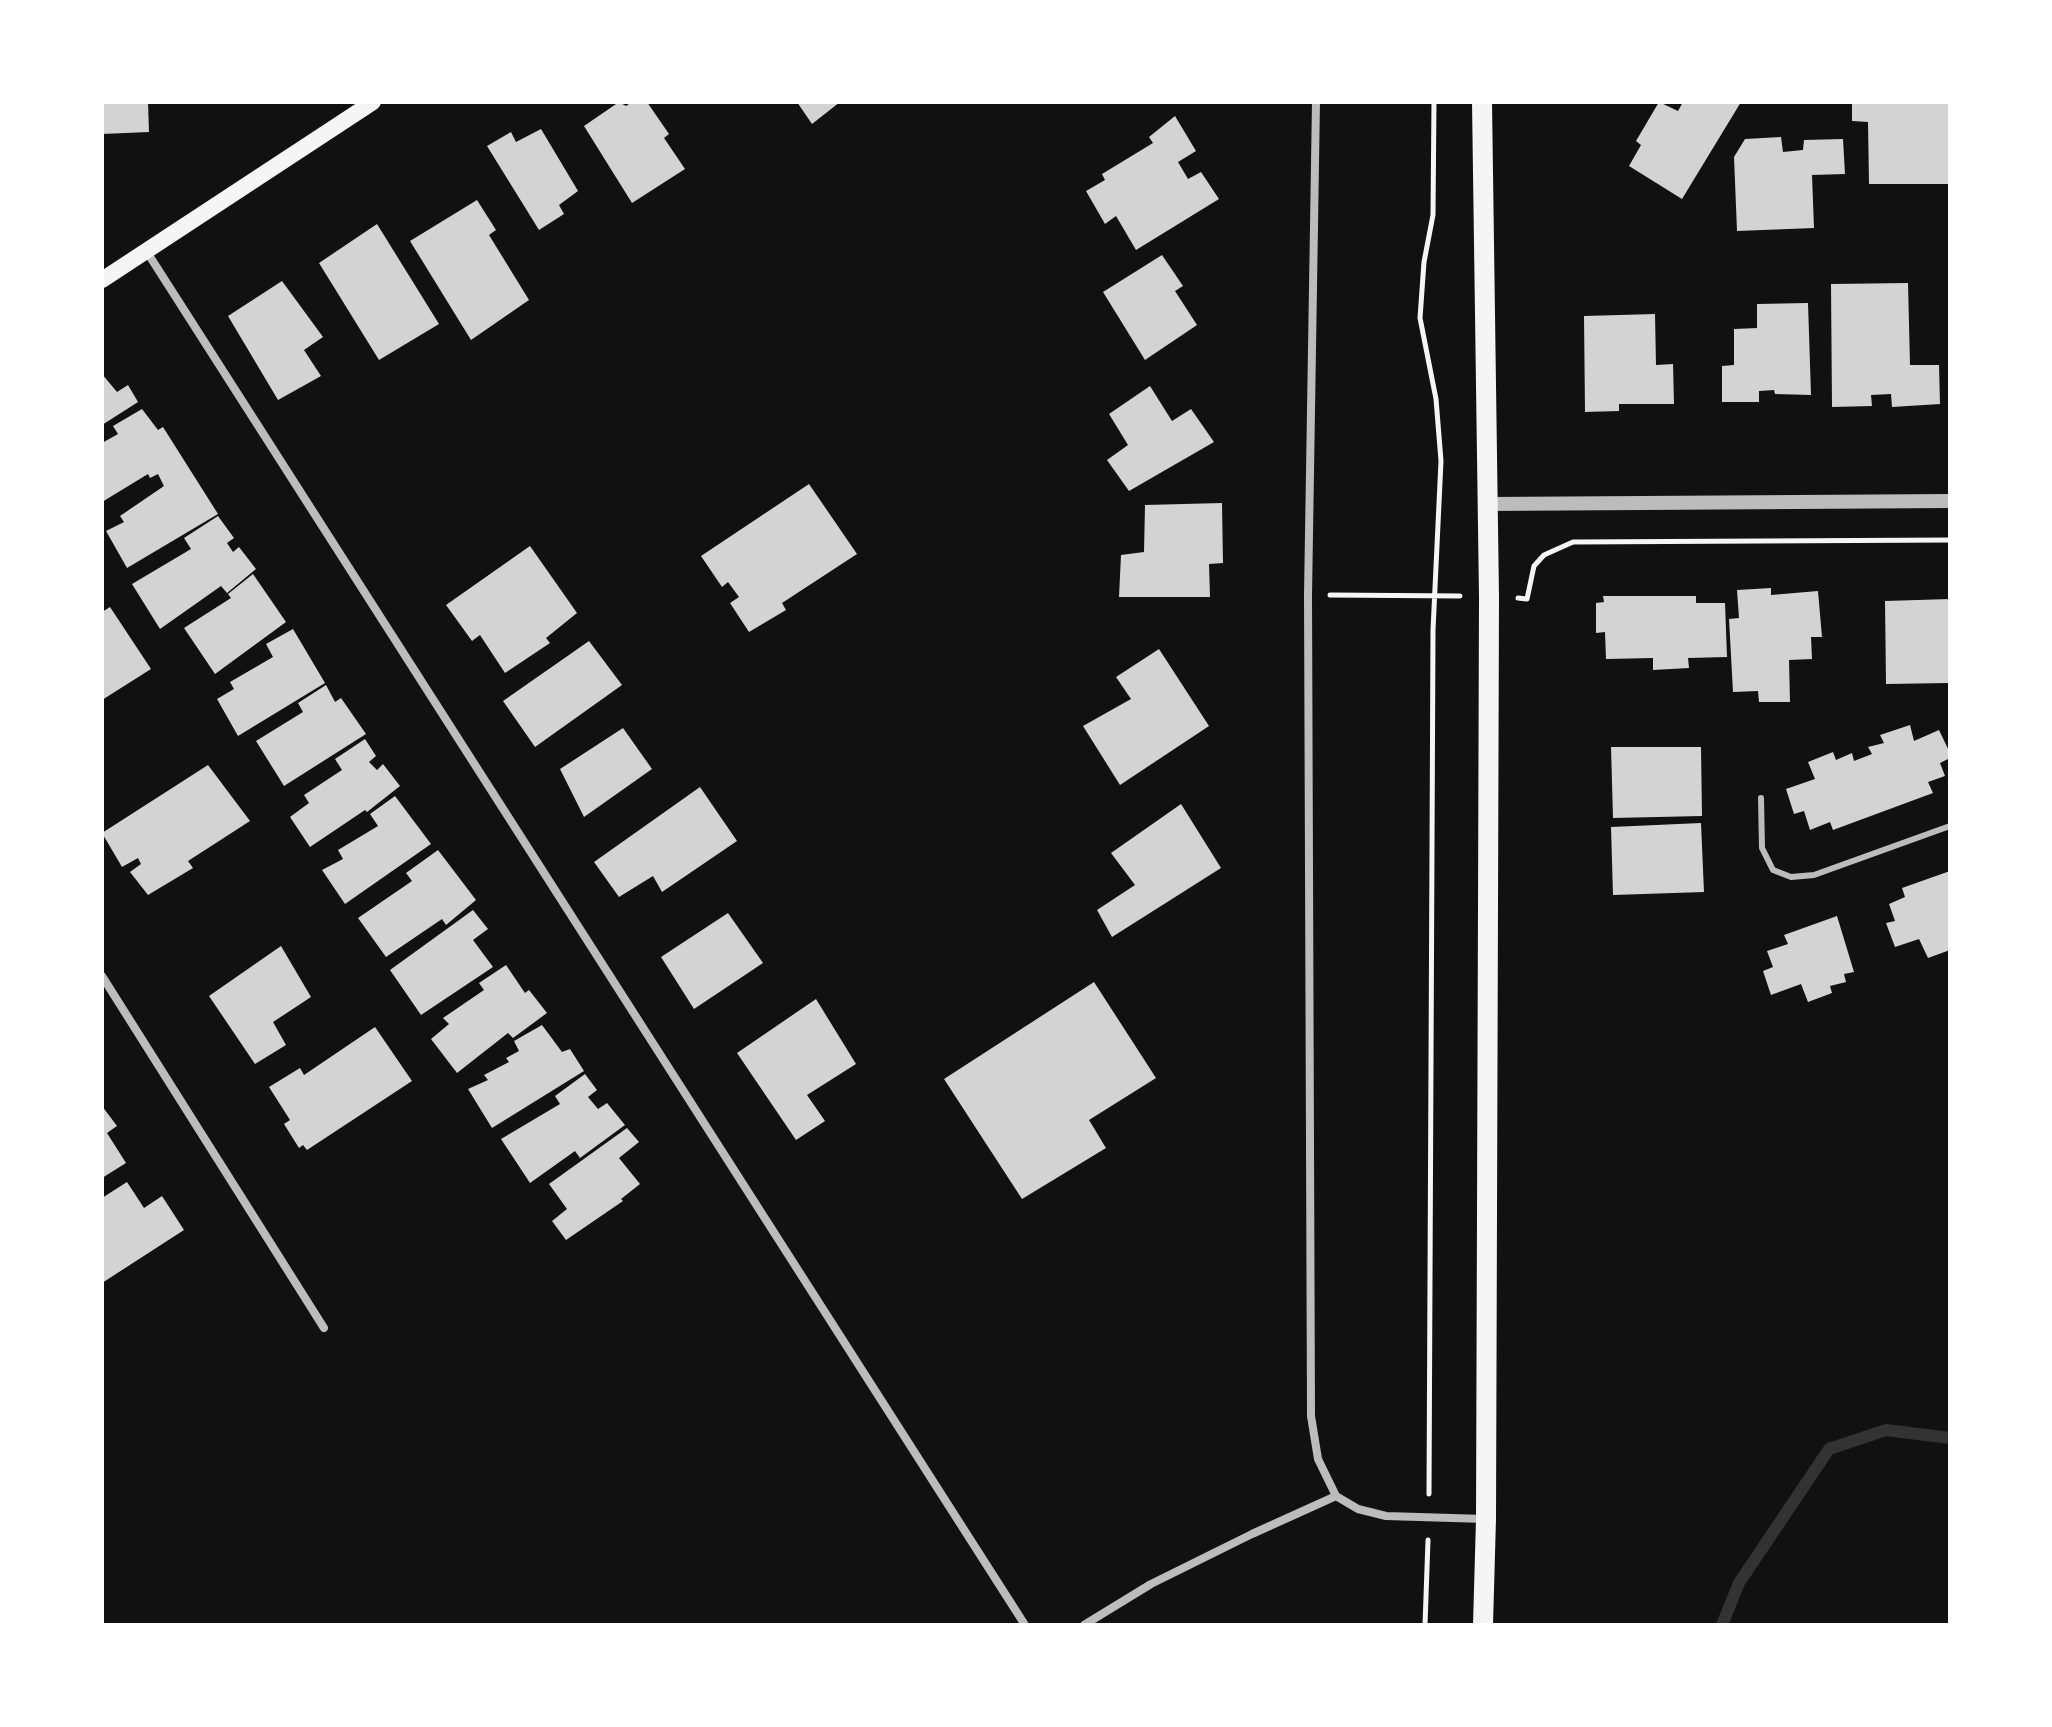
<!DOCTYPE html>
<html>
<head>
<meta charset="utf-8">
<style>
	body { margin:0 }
	#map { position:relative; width:2052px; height:1727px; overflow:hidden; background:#111; font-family:Mulish,sans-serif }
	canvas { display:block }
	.frame { position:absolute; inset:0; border:104px solid #fff; pointer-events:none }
</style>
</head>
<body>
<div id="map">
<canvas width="2052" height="1727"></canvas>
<div class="frame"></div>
</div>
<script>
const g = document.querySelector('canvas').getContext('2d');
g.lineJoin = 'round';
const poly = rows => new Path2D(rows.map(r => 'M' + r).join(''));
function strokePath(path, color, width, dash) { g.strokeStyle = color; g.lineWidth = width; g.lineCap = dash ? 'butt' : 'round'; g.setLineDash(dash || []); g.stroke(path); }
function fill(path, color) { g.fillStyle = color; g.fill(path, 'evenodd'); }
strokePath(poly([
	[1722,1625,1739,1583,1829,1449,1886,1430,1950,1438]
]), '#333', 12);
fill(poly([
	[102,102,148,102,149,132,102,134],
	[619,102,626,106,632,102,647,102,669,134,664,138,685,169,632,203,584,126],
	[797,102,840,102,812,124],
	[1659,102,1678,111,1683,102,1741,102,1682,199,1629,166,1641,145,1636,141],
	[1852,102,1948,102,1949,184,1869,184,1868,122,1852,121],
	[1175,116,1196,151,1178,162,1188,179,1201,172,1219,199,1136,250,1116,216,1105,224,1086,191,1105,180,1102,174,1153,143,1149,137],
	[541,129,578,191,559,205,564,214,539,230,487,146,511,132,516,142],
	[1781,137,1783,152,1803,150,1804,140,1843,139,1845,174,1812,175,1814,228,1737,231,1734,157,1745,139],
	[477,200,496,230,489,235,529,300,471,340,410,241],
	[377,224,439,324,379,360,319,263],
	[1162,255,1183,286,1175,291,1197,325,1145,360,1103,292],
	[282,281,323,337,304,350,321,376,278,400,228,316],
	[1908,283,1910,365,1939,365,1940,404,1892,407,1891,394,1871,395,1872,406,1832,407,1831,284],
	[1808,303,1811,395,1775,394,1774,390,1759,391,1759,402,1722,402,1722,366,1734,365,1734,329,1757,328,1757,304],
	[1655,314,1656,365,1673,364,1674,404,1619,404,1619,411,1585,412,1584,316],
	[102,374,117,392,128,385,138,402,102,425],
	[1150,386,1172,421,1191,409,1214,442,1129,491,1107,460,1128,445,1109,414],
	[142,409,158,430,163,427,218,514,127,568,106,531,124,522,120,516,164,486,158,474,150,478,148,474,102,502,102,443,118,434,113,426],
	[809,484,857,554,782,603,786,610,749,632,730,603,739,597,728,582,722,587,701,556],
	[1222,503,1223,563,1209,564,1210,597,1119,597,1121,555,1144,552,1145,505],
	[218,516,234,538,227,543,233,552,239,547,256,569,227,593,221,586,160,629,132,584,191,549,184,538],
	[530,546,577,613,546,638,550,643,505,673,480,635,472,641,446,605],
	[253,574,286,622,215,674,184,628,231,598,228,594],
	[1771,588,1771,595,1818,591,1822,637,1811,637,1812,659,1789,660,1790,702,1759,702,1758,691,1733,692,1729,619,1739,618,1737,590],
	[1603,596,1696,596,1696,603,1725,603,1727,657,1688,658,1689,668,1653,670,1653,658,1606,659,1605,632,1596,633,1596,603,1604,602],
	[1950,599,1950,683,1886,684,1885,601],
	[110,607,151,669,102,700,102,612],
	[293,629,325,683,238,736,217,699,234,689,230,682,273,657,266,644],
	[589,641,622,685,535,747,503,701],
	[1159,649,1209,726,1120,785,1083,726,1131,699,1116,677],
	[326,685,335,702,341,698,366,734,284,786,256,741,303,712,298,703],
	[1910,725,1914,741,1939,730,1950,753,1950,758,1940,763,1945,776,1928,782,1933,793,1833,830,1830,822,1810,830,1804,811,1794,814,1786,789,1815,779,1808,762,1833,752,1836,760,1852,753,1854,761,1872,754,1868,747,1884,743,1880,735],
	[623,728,652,769,584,817,560,769],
	[365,739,376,756,369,762,377,770,383,764,400,786,367,812,365,810,310,847,290,817,309,803,304,795,342,770,335,759],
	[1611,747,1701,747,1702,816,1613,818],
	[208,765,250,821,188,861,193,868,148,895,130,872,141,864,138,858,122,867,102,833],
	[700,787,737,841,662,892,653,876,619,897,594,862],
	[395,796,431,844,345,904,322,870,343,859,338,850,378,826,370,814],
	[1181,804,1221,868,1112,937,1097,910,1135,885,1111,853],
	[1701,823,1704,892,1613,895,1611,827],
	[438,850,476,900,446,925,442,919,386,957,358,918,412,881,406,873],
	[1950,871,1950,950,1928,958,1919,939,1895,947,1886,923,1895,921,1889,904,1905,897,1902,888],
	[473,910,488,929,473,940,493,967,421,1015,390,970],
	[728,913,763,963,694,1009,661,957],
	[1837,916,1854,972,1844,974,1846,982,1830,986,1832,993,1808,1002,1801,984,1771,995,1763,971,1773,967,1767,951,1788,944,1784,935],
	[281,946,311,997,273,1022,286,1045,255,1064,209,996],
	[506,965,525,993,529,990,547,1013,513,1038,508,1033,457,1073,431,1039,449,1024,443,1018,484,990,479,983],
	[1094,982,1156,1078,1089,1120,1106,1148,1022,1199,944,1079],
	[816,999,856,1064,807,1095,825,1121,796,1140,737,1053],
	[542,1025,562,1052,570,1049,584,1071,492,1128,468,1089,488,1080,484,1075,509,1062,506,1058,519,1051,514,1041],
	[375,1027,412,1081,307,1150,303,1145,299,1148,284,1124,290,1120,269,1087,300,1068,304,1075],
	[585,1074,597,1090,588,1097,598,1109,607,1103,625,1125,580,1158,575,1151,530,1183,501,1139,560,1104,555,1096],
	[102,1106,117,1126,107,1133,126,1163,102,1178],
	[627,1128,639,1142,619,1158,640,1184,621,1199,623,1201,566,1240,552,1221,567,1209,549,1184],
	[127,1182,144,1208,162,1196,184,1230,102,1283,102,1198]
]), '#d3d3d3');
strokePath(poly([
	[1330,595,1460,596],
	[1518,598,1527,599,1534,566,1544,555,1573,542,1950,540],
	[1429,1494,1433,630,1441,461,1436,399,1420,318,1424,262,1433,215,1434,102],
	[1425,1625,1428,1540]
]), '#f5f5f5', 5);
strokePath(poly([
	[1761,798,1762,848,1773,870,1791,877,1814,875,1950,826]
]), '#bcbcbc', 6);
strokePath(poly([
	[1316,102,1308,595,1311,1416,1318,1459,1336,1496,1358,1509,1386,1516,1485,1519],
	[147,252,1025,1625],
	[102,976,324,1328],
	[1084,1625,1151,1584,1252,1534,1336,1496]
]), '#bcbcbc', 8);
strokePath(poly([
	[1488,504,1950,501]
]), '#bcbcbc', 14);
strokePath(poly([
	[102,280,373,102]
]), '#f5f5f5', 16);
strokePath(poly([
	[1482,102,1489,597,1486,1519,1483,1625]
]), '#f5f5f5', 20);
</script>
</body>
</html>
